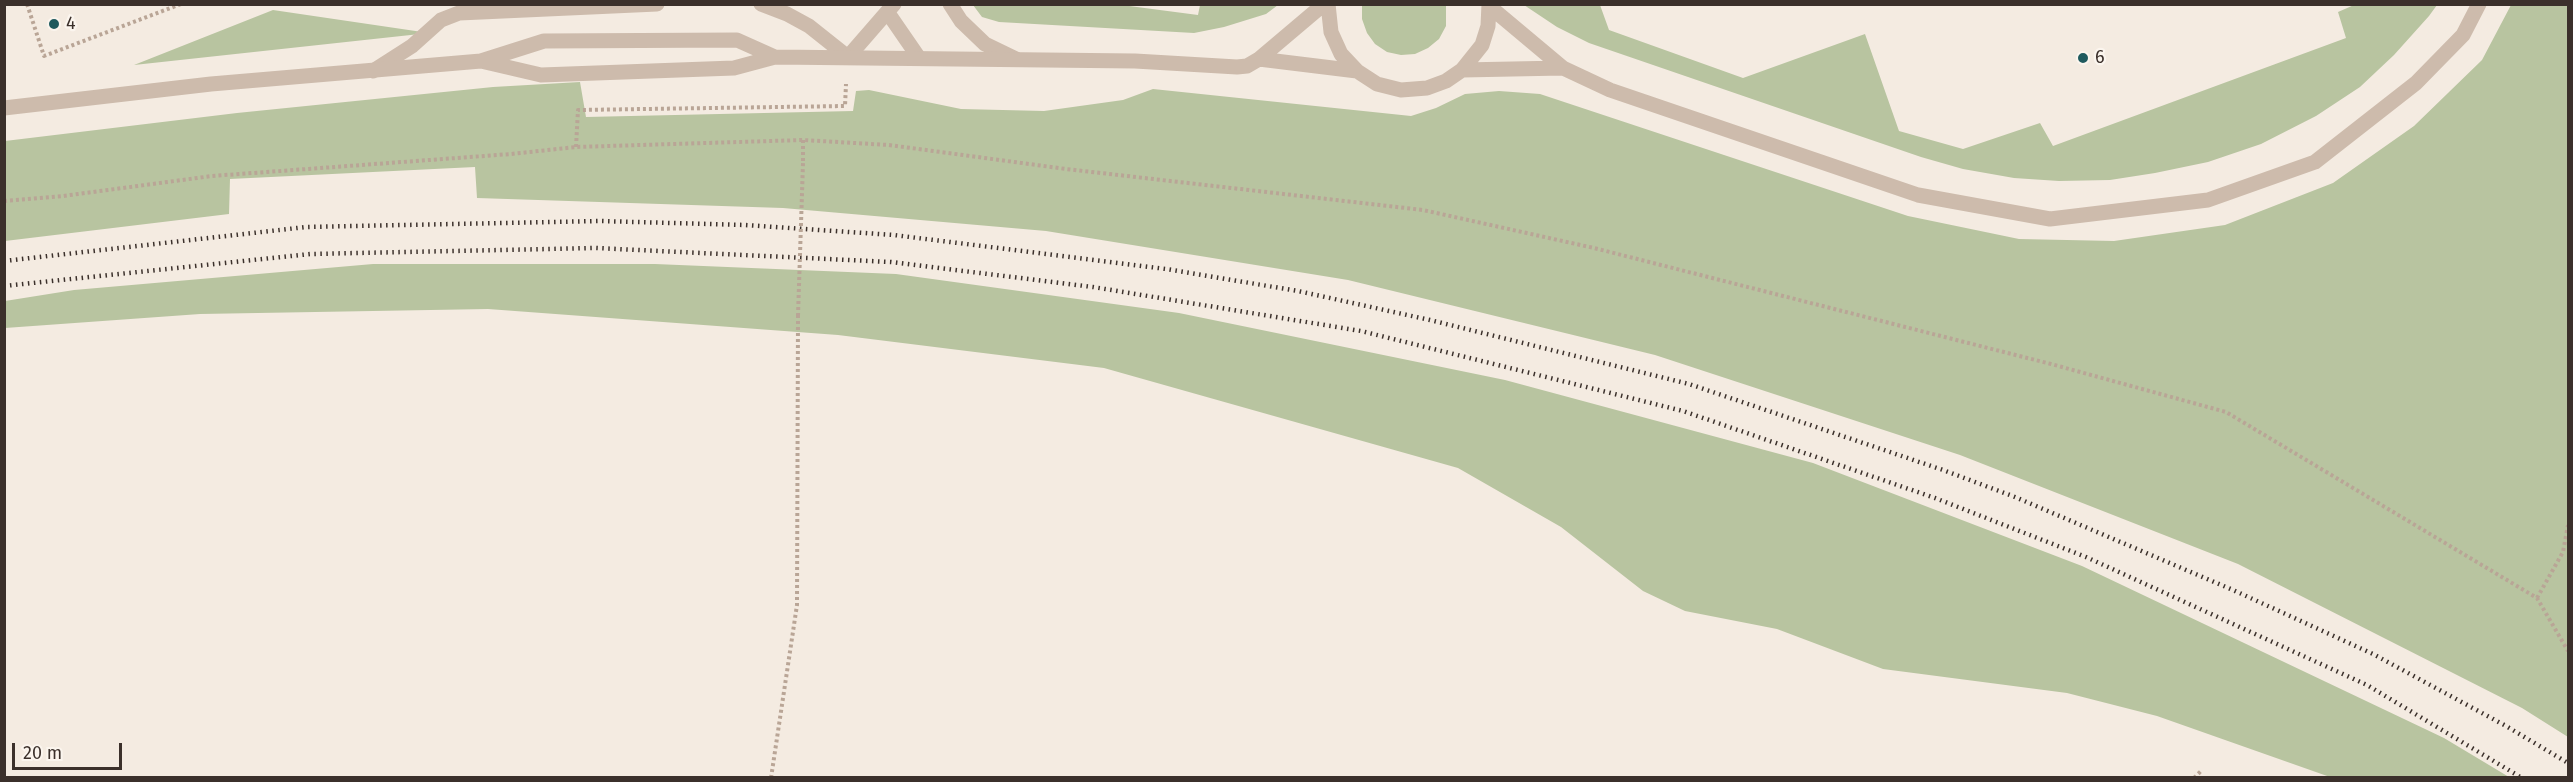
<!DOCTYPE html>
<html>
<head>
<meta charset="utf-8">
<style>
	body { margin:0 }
	#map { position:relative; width:2573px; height:782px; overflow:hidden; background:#f4ebe1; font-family:"Fira Sans",sans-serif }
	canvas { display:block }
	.frame { position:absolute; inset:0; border:6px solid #3b302b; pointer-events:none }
	.scale { position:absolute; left:12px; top:743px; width:110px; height:27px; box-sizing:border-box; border:3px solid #3b302b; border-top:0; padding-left:8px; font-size:18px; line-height:21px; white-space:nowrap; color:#3b302b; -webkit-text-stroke:4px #fbf5ee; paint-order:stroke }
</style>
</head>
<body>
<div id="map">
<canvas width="2573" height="782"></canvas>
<div class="frame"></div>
<div class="scale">20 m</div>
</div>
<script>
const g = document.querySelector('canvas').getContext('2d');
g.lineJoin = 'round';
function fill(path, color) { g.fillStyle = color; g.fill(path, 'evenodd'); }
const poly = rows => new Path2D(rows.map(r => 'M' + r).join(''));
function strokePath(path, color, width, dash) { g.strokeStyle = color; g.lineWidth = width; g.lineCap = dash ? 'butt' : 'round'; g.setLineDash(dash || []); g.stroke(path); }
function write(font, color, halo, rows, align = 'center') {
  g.font = font + ' "Fira Sans",sans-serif'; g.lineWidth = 4.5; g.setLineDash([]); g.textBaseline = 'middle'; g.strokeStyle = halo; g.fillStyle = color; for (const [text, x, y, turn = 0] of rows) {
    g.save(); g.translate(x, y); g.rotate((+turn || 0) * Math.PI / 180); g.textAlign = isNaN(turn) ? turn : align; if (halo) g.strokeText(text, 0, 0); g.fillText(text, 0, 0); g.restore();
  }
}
fill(poly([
	[1114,4,1198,15,1200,5,1278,5,1266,14,1224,27,1194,33,999,22,982,17,973,5],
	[1362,5,1446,5,1446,26,1439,39,1428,48,1415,54,1401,55,1387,52,1375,44,1367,33,1362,19],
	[1524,5,1600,5,1609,30,1743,78,1865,34,1899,131,1963,149,2040,123,2053,146,2346,38,2338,12,2354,5,2437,5,2429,16,2394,55,2360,87,2316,116,2261,144,2208,162,2155,173,2110,180,2059,181,2014,178,1963,169,1921,157,1589,43,1557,27],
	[2511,5,2568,5,2568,737,2522,708,2238,564,1960,455,1655,355,1348,280,1046,231,783,208,477,198,475,167,230,179,229,214,5,241,5,141,237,113,493,87,580,82,586,117,853,111,856,91,869,90,961,109,1044,111,1123,100,1153,89,1411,116,1436,108,1465,94,1499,91,1540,94,1908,216,2019,239,2114,241,2225,225,2333,183,2414,126,2482,60],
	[273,10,429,33,134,65],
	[373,264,655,264,896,274,1179,313,1505,380,1813,463,2082,566,2444,738,2509,777,2330,777,2157,716,2067,693,1883,669,1777,629,1685,611,1643,591,1561,527,1458,468,1104,368,838,335,488,309,200,314,5,328,5,301,74,290]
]), '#b8c4a0');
strokePath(poly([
	[27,4,44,56,181,4],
	[803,140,803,163],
	[576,147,578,110,845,106,846,84],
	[4,201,63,196,212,176,511,154,576,147,803,140,889,145,1066,169,1423,210,1594,248,2051,364,2226,412,2537,598,2568,651],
	[2537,598,2563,552,2568,525],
	[771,778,797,605,798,316],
	[2194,778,2201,771]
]), '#b9a596', 4, [3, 3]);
strokePath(poly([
	[761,4,787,14,809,26,848,57,894,4],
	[950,4,961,21,985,44,1016,59],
	[888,13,919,58],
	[373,71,412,46,441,20,459,13,657,4]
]), '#cdbbac', 15);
strokePath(poly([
	[1328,4,1331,32,1341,54,1357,71,1377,84,1401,90,1427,88,1446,81,1462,70,1482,45,1488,26,1489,4],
	[1489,6,1563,68,1610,90,1918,195,2050,219,2208,200,2315,162,2416,83,2463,35,2479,4],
	[1259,59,1357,71],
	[481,61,541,75,734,68,775,57,1135,61,1237,67,1247,66,1259,59,1324,4],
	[1462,70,1563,68],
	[4,108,211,84,481,61,544,41,737,40,775,57]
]), '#cdbbac', 15);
strokePath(poly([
	[4,261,306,227,600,221,745,225,894,235,1166,269,1298,291,1430,320,1689,384,1943,470,2015,497,2233,590,2373,654,2506,726,2568,763],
	[4,286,310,254,596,248,891,262,1093,287,1361,331,1683,411,1935,498,2086,557,2367,685,2522,778]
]), '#3b302b', 4.5, [1.5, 4.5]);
strokePath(poly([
	[798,316,803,163]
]), '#b9a596', 4, [3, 3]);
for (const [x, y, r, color] of [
	[54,24,6,"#1f5a5e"],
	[2083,58,6,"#1f5a5e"]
]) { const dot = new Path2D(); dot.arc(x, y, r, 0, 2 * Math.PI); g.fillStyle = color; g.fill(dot); strokePath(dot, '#fbf5ee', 2); }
write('18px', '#3b302b', '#fbf5ee', [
	["4",66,24],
	["6",2095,58]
], 'left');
</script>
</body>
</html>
